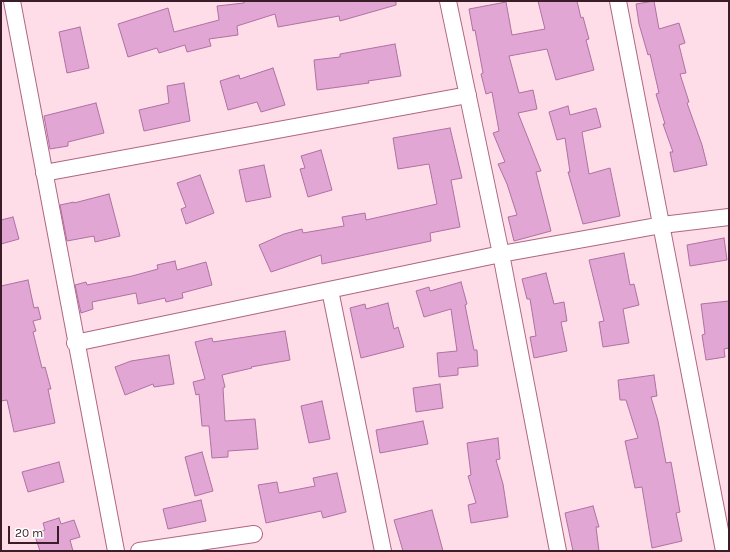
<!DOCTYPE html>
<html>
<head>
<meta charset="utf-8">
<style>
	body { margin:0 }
	#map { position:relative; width:730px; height:552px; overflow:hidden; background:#fedde9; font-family:Karla,sans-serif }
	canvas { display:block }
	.frame { position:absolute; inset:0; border:2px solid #3a1d29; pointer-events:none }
	.scale { position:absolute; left:8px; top:526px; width:51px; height:18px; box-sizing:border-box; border:2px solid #3a1d29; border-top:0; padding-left:5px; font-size:12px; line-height:14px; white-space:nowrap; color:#3a1d29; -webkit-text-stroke:3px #fff; paint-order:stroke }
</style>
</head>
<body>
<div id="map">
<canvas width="730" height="552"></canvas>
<div class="frame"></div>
<div class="scale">20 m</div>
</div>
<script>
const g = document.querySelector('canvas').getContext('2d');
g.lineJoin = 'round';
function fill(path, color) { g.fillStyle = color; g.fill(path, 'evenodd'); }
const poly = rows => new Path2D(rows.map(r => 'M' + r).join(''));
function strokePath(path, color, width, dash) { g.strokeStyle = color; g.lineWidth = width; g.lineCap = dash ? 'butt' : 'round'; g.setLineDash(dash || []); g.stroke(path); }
const building = poly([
	[244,1,396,1,396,5,340,21,339,16,278,27,275,14,237,26,238,35,209,39,211,46,187,52,185,45,159,53,157,48,128,57,118,24,168,8,174,32,219,20,217,6,244,3,244,1],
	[538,1,577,1,581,18,583,17,589,39,586,40,594,70,556,80,547,49,509,56,519,93,533,90,537,109,518,113,541,171,536,172,551,231,514,241,508,217,517,215,507,184,498,164,505,162,493,133,499,131,492,92,486,94,481,74,483,73,475,30,473,31,469,9,506,2,512,35,545,29,538,1],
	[654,1,659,29,679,23,685,43,679,45,686,73,680,74,689,102,687,103,702,145,707,165,674,172,670,152,673,152,663,124,665,124,656,94,659,93,650,54,648,55,639,24,636,4,654,1],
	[80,27,89,68,67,73,59,32,80,27],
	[395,44,401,76,368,81,369,83,317,90,314,60,340,57,340,54,395,44],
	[273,68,285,105,261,112,257,102,228,110,220,81,239,75,240,79,273,68],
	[184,83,190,121,144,131,139,110,169,103,167,86,184,83],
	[96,103,104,133,68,142,68,146,50,149,44,116,96,103],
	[568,106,570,115,596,108,601,127,582,132,589,174,610,168,620,216,583,224,568,172,570,172,565,138,557,140,549,112,568,106],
	[450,128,462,178,451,180,460,227,430,233,431,241,322,264,321,255,271,272,259,245,284,234,302,229,303,233,344,226,342,217,365,213,366,220,437,204,429,164,398,169,393,138,450,128],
	[321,150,332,190,308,197,300,169,305,168,301,156,321,150],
	[264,165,271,197,246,202,239,170,264,165],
	[200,175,214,213,186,224,181,209,186,207,177,183,200,175],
	[109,194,120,236,95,242,94,236,67,241,60,205,74,202,74,203,109,194],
	[13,217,19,239,1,244,1,220,13,217],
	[724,238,727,260,690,266,687,245,724,238],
	[624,253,630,285,634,284,639,305,623,309,629,343,603,347,599,322,604,321,589,260,624,253],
	[175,261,177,270,206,262,212,285,182,293,183,298,166,302,165,298,138,304,136,293,92,302,93,309,81,313,75,285,86,282,87,285,132,276,158,269,157,265,175,261],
	[546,273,554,304,564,302,567,321,561,322,567,351,534,358,530,337,536,336,530,299,527,299,522,279,546,273],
	[28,280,34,308,38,307,41,319,33,321,36,331,33,332,42,368,45,367,51,389,48,389,55,423,14,432,7,400,1,401,1,286,28,280],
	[461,282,467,304,465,305,474,350,477,350,478,366,458,368,458,375,439,377,437,353,457,351,451,309,424,317,416,291,429,287,430,291,461,282],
	[729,301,729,348,724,349,725,357,706,360,702,335,705,334,701,304,729,301],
	[388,303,394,329,398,327,404,347,361,358,350,308,365,304,366,309,388,303],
	[285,331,290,360,251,367,252,368,222,375,225,387,223,388,225,421,255,419,258,449,228,451,228,457,212,458,209,426,202,426,199,394,196,395,193,382,205,379,195,342,212,338,213,342,285,331],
	[169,355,174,384,154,387,153,384,125,395,115,367,131,361,169,355],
	[654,375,657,396,651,397,658,421,666,463,671,462,680,512,676,513,682,541,652,548,642,487,635,488,625,441,638,438,626,400,620,400,618,380,654,375],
	[440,384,443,408,416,412,413,388,440,384],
	[322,401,330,439,309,443,301,406,322,401],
	[423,421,428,444,380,453,376,430,423,421],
	[498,438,500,459,496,460,503,484,508,517,471,523,468,505,476,503,468,476,471,475,467,443,498,438],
	[202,452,213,491,195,496,185,457,202,452],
	[59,462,64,482,28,492,22,472,59,462],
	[337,473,346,512,323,518,321,511,266,523,258,485,277,482,279,493,315,486,313,478,337,473],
	[201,500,206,521,168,529,163,509,201,500],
	[593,506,599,527,596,527,599,551,573,551,565,513,593,506],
	[432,510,443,551,403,551,394,520,432,510],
	[59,518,61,524,74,520,80,537,70,540,73,551,40,551,34,533,45,530,43,523,59,518]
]);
fill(building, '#e1a6d4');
strokePath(building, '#ae71a1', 1);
const street = poly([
	[12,1,116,551],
	[448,1,501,254,558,551],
	[618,1,724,551],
	[44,173,468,95],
	[330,290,383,551],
	[75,343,501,254,662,225,729,217],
	[139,551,254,534]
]);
strokePath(street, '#af6684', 18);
strokePath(street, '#fff', 16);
</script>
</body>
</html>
